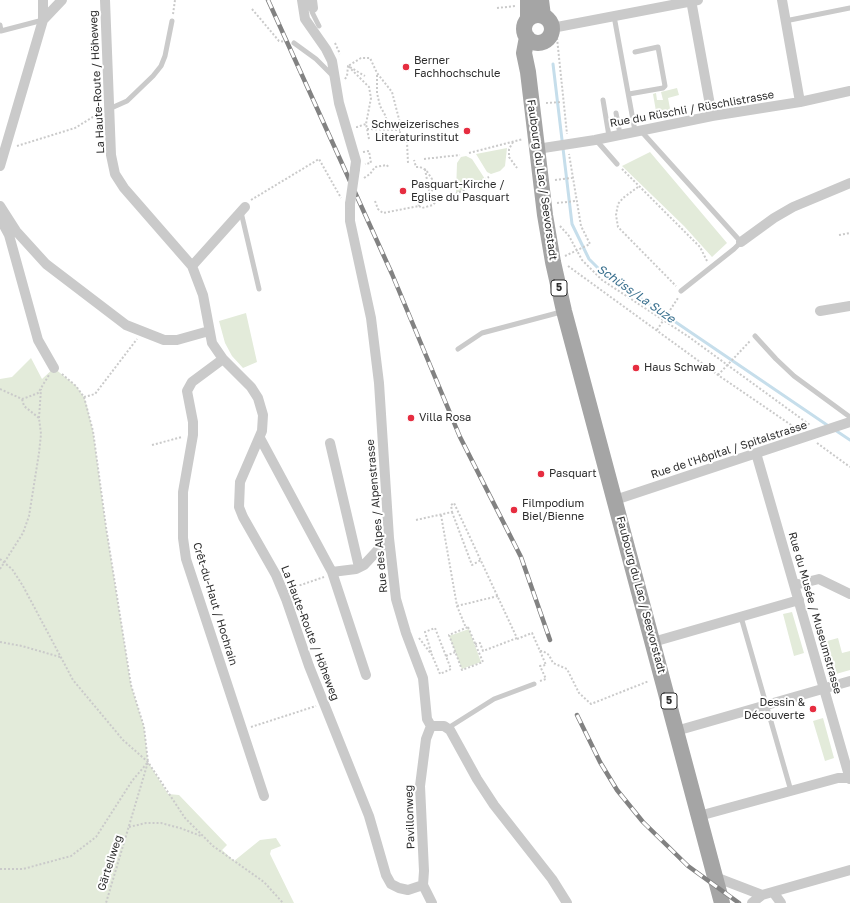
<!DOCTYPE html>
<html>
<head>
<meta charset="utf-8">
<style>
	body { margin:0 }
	canvas { display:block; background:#fff }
</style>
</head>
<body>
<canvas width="850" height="903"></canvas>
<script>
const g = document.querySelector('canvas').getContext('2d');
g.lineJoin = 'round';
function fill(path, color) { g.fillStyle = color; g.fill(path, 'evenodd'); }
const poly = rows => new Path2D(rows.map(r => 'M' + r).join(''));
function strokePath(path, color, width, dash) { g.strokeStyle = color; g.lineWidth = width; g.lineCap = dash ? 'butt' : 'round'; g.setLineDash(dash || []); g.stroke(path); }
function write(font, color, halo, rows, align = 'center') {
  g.font = font + ' "Golos Text",sans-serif'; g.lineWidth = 4; g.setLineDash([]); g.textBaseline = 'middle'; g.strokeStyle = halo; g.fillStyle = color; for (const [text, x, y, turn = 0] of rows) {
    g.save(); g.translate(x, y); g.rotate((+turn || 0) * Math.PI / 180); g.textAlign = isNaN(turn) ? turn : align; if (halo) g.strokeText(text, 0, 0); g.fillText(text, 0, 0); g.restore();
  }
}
fill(poly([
	[677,88,679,95,668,98,671,114,657,117,653,94,656,93,657,100,663,100,661,92],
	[507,148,505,166,500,171,491,174,487,172,476,154],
	[650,152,727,243,712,257,684,226,622,166],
	[466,156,472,159,485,179,456,193,457,163,461,157],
	[246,313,257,362,243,368,232,356,225,343,219,321],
	[31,358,42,379,54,368,76,386,84,397,87,406,93,431,106,527,131,685,144,727,148,762,168,794,179,795,227,845,222,850,234,861,260,840,276,838,281,846,271,850,270,854,294,903,0,903,0,379,12,377],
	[792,612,804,653,794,656,783,614],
	[469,629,481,662,462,669,449,636],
	[838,638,842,653,850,651,850,670,829,676,820,643],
	[823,718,834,758,825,761,813,721]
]), '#e3ebda');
strokePath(poly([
	[553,64,572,224,589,259,602,272,830,427],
	[835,430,850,440]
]), '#c6deeb', 3);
strokePath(poly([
	[497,8,516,6],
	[252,9,279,41,287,42],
	[173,14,175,0],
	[557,38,567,134],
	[335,43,340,54],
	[377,75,377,93,380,106,385,115,388,124,400,123],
	[345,79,347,76,348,66,365,76],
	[546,103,562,102],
	[357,128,357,127,366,124],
	[367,129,400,130],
	[369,139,366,124,371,98,369,87,348,66,361,58,370,58,377,73,392,92,400,123,400,133,407,142,408,163],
	[513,142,509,149,509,157,517,168],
	[17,146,75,128,101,112],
	[363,152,369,151,371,163,365,164],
	[469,153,523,139],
	[424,159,460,155],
	[425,169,430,196],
	[622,169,700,247,707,261],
	[364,178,370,174,375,167,387,165,388,167],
	[555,180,572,178],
	[638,187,623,198,618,204,616,215,618,227,676,286],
	[452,196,489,177],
	[251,200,319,159,341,198],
	[375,201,378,209,383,213,419,206,418,201,430,198,433,187,432,179,426,170,420,167,416,167,414,160],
	[557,203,576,201],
	[419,206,422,208,433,205,441,195],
	[560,226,569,236,582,260,602,280,689,337,810,425],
	[839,235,850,233],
	[565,256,590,244,581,226,569,154],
	[568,266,718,375,797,429],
	[657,330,678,298],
	[62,374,76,386,84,397,93,431,106,527,131,685,144,727,148,762,106,903],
	[718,375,750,341],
	[0,389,22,399,28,397,38,393,49,375],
	[84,397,95,394,137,339],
	[39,418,41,389],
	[817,443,850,467],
	[152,445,182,437],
	[452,512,472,565,481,560],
	[441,515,457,606,466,628],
	[416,520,452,512,451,505,454,503,516,636],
	[0,559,12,569,23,586,73,680,123,740,148,762,185,818,213,846,264,882,283,903],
	[0,569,23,533,29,516,39,453,41,434,39,418,24,406,22,399],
	[292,588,324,577],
	[457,606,498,596],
	[468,627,483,662,462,670,449,635,468,627],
	[419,638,432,655,440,674,451,669,435,628,425,632,432,655],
	[517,639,532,633,540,651,543,651,549,655,553,663,567,669,579,693,591,704,649,681],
	[0,642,22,646,60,657],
	[475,644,480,643,483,651,517,638],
	[540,651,546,665,540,666,546,679,540,681],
	[446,656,455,652],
	[251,727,316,706],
	[129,827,146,823,161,823,180,828,201,836],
	[0,869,23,869,71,856,96,837,132,781,148,762]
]), '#cacaca', 2, [2, 2]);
strokePath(poly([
	[313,8,312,12,319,26],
	[614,16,635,131],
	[785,21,850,8],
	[0,25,1,31,43,20],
	[294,43,316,59,333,76],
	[629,94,663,88,665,86,658,47,635,52],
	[603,100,609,136],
	[109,109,127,101,153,76,161,66,165,56,172,21],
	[616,113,620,134],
	[641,131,741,242,734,249,681,291],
	[596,140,617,164],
	[241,212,259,289],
	[755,336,776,359,794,376,850,417],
	[458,349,482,333,561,312],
	[741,617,791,791],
	[448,728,494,699,534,684]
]), '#cacaca', 5);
strokePath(poly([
	[105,0,111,155,115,174,124,188,192,266,203,295,212,343,223,359,251,387,258,398,263,415,262,431,240,482,239,507,243,517,276,575,286,599,309,666,369,816,386,875,391,884,399,888,408,890,423,885],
	[302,0,305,19,326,49,332,61,339,103,356,161,355,169],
	[312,0,313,8],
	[691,0,712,116],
	[782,0,800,102],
	[43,20,43,0],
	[552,28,698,0],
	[537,149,595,140,712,116,800,102,850,91],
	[0,166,43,20,62,0],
	[350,204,350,221,371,318,379,383,389,538,396,599,406,633,423,678,427,719,431,726],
	[0,206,16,231,46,264,126,325,164,340,177,340,209,331],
	[0,218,9,235,38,340,54,368],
	[741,242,774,218,793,207,850,183],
	[192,266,245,207],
	[820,311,850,306],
	[223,359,192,382,187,391,193,422,193,435,183,492,183,538,186,559,264,796],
	[260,438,332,572,356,569,364,565,389,538],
	[330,443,359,567],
	[756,453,850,779],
	[615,500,850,422],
	[332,572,366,675],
	[795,585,819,579,850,594],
	[653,642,799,600],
	[431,726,444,726,450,730,477,779,494,805,552,879,567,903],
	[676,731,850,681],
	[699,816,838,778,850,778],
	[715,877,762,895],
	[423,885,424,871,420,786,426,739,431,726],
	[423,885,432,903],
	[773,892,781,903],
	[752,903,762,895,850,870]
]), '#cacaca', 10);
strokePath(poly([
	[528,0,528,19],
	[541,0,543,16],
	'524 29a14 14 0 1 1 28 0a14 14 0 1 1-28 0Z',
	[527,37,524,53,528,72,545,215,553,262,564,311,722,903]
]), '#a5a5a5', 16);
const rail = poly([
	[268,0,392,274,460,437,521,557,550,640],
	[577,715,600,762,617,790,643,822,688,866,739,903]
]);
strokePath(rail, '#828282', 4.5);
strokePath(rail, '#fff', 3, [9]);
strokePath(poly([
	[350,204,355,169]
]), '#cacaca', 10);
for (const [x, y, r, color] of [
	[406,67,4,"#e62d40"],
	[467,131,4,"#e62d40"],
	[403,191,4,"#e62d40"],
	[636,368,4,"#e62d40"],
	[411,418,4,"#e62d40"],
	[541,474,4,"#e62d40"],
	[514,510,4,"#e62d40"],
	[813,709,4,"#e62d40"]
]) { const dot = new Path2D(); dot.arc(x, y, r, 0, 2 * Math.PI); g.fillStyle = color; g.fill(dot); strokePath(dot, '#fff', 1.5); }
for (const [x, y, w] of [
	[559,288,16],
	[669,701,16]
]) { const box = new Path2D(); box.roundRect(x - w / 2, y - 8, w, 16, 3); g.fillStyle = '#fff'; g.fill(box); strokePath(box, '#2d2d2d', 1); }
write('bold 10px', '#2d2d2d', null, [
	["5",559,288],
	["5",669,701]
]);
write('11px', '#2d2d2d', '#fff', [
	["Berner",414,61],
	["Fachhochschule",414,74],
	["Schweizerisches",459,125,"right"],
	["Literaturinstitut",459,138,"right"],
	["Pasquart-Kirche /",411,185],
	["Eglise du Pasquart",411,198],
	["Haus Schwab",644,368],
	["Villa Rosa",419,418],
	["Pasquart",549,474],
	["Filmpodium",522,504],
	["Biel/Bienne",522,517],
	["Dessin &",805,703,"right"],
	["Découverte",805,716,"right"]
], 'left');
write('11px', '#2d2d2d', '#fff', [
	["La Haute-Route / Höheweg",97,82,-93],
	["Rue du Rüschli / Rüschlistrasse",692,109,-10],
	["Faubourg du Lac / Seevorstadt",542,180,82],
	["Rue de l'Hôpital / Spitalstrasse",729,450,-18],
	["Rue des Alpes / Alpenstrasse",377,516,-95],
	["Faubourg du Lac / Seevorstadt",641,595,75],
	["Crêt-du-Haut / Hochrain",215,604,73],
	["Rue du Musée / Museumstrasse",815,613,74],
	["La Haute-Route / Höheweg",310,633,69],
	["Pavillonweg",410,817,-92],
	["Gärteliweg",110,863,-72]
]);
write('italic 12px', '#3b718f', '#fff', [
	["Schüss/La Suze",636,294,35]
]);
</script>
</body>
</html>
